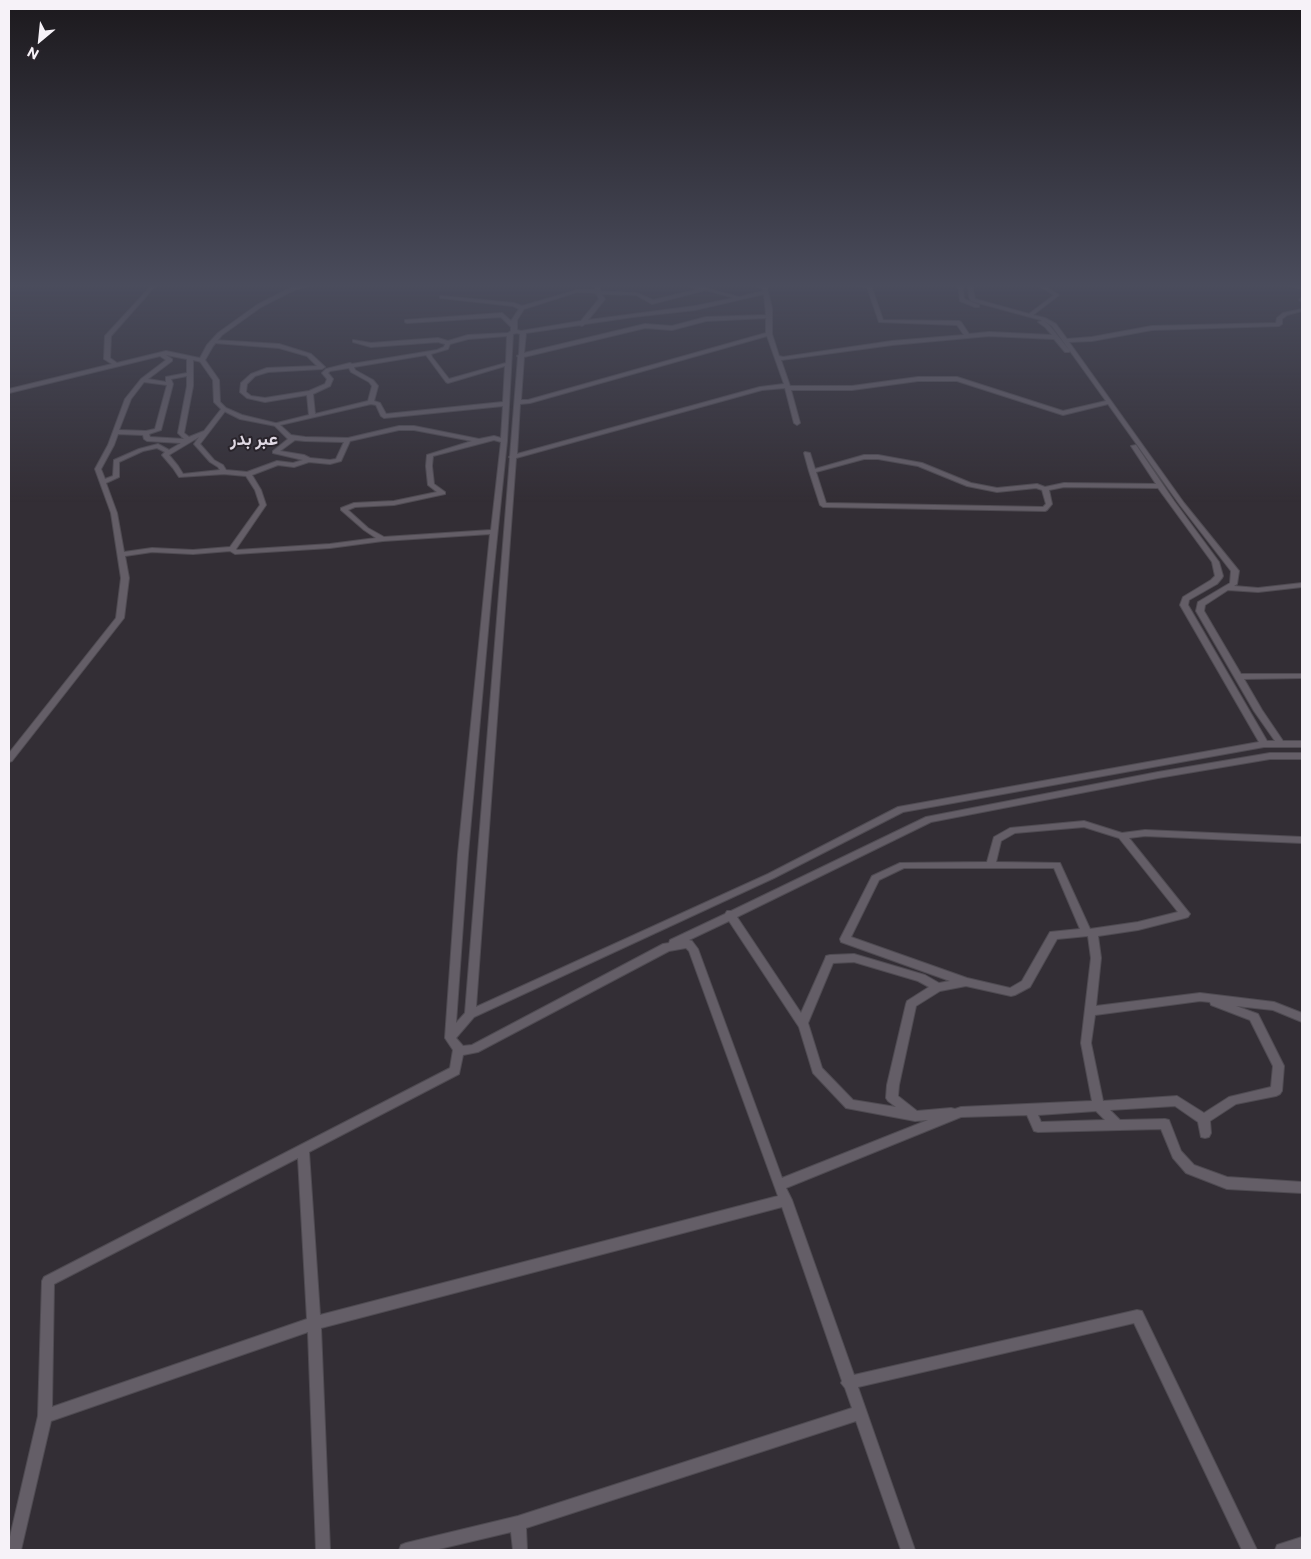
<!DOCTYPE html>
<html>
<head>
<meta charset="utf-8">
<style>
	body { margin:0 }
	#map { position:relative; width:1311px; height:1559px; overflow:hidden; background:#332e35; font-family:Commissioner,sans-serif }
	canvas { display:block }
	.frame { position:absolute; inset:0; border:10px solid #f6f2f8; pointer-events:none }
	.north { position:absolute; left:15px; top:15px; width:50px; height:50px; -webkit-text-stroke:4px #29242b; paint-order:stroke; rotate:208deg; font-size:14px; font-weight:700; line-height:20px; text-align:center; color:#f6f2f8 }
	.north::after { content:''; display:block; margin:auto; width:18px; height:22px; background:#f6f2f8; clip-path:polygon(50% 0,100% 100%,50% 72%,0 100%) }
</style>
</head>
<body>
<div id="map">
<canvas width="1311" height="1559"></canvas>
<div class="frame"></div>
<div class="north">N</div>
</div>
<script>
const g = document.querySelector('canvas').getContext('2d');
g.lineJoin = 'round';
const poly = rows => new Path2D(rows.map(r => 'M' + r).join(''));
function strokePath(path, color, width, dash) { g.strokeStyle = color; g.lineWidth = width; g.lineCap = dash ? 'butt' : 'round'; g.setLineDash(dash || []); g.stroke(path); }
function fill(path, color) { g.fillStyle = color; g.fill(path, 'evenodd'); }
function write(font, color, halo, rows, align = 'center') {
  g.font = font + ' Commissioner,Vazirmatn,sans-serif'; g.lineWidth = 4; g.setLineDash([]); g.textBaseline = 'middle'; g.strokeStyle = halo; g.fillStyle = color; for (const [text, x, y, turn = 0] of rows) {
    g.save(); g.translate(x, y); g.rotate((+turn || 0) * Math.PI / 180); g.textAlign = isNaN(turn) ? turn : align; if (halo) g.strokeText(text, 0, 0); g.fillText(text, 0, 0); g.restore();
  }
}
const minor = poly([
	[153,284,157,284,111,336,110,358,117,363,166,351,204,359,204,361,202,362,193,360,193,386,184,433,189,437,204,431,222,408,226,408,226,410,200,444,214,460,223,465,226,470,247,472,277,461,293,463,303,460,273,453,273,451,288,439,273,424,309,415,307,395,265,402,247,398,240,392,241,383,251,374,267,368,317,366,307,356,279,348,215,343,213,342,213,340,279,344,311,354,325,367,322,369,268,372,255,376,247,384,246,392,251,396,265,398,309,391,325,384,327,379,322,373,326,369,350,363,352,364,437,350,444,347,445,344,438,342,371,347,353,342,353,340,371,343,438,338,448,341,468,335,508,333,511,331,511,327,501,317,407,323,405,322,405,320,502,313,511,321,519,309,513,306,440,298,440,296,442,296,514,303,522,306,577,290,595,290,596,284,600,284,600,291,637,293,653,300,699,289,683,284,690,284,739,297,763,291,763,289,753,284,759,284,767,288,772,308,772,334,779,356,783,357,892,341,964,335,957,325,879,322,867,287,855,285,855,284,871,285,883,320,959,321,961,322,969,334,989,332,1052,335,1045,327,1038,322,1042,321,1041,320,971,301,969,297,968,284,972,284,975,299,1029,314,1054,295,1036,284,1041,284,1059,295,1033,315,1045,318,1056,324,1067,339,1092,337,1152,326,1276,323,1277,318,1283,313,1302,309,1302,311,1287,315,1282,319,1282,324,1279,326,1152,330,1092,341,1069,342,1184,503,1239,571,1237,584,1234,586,1258,588,1302,583,1302,587,1258,592,1228,590,1205,605,1204,611,1241,674,1302,674,1302,678,1244,679,1262,710,1283,741,1302,741,1302,747,1264,747,903,812,774,878,474,1017,456,1038,463,1046,472,1045,663,944,669,943,670,940,725,914,727,911,731,911,926,817,1158,772,1270,753,1302,753,1302,759,1270,759,1158,778,931,822,737,917,801,1013,825,959,826,956,830,955,854,954,925,975,939,983,950,981,841,942,840,939,872,876,900,863,987,862,994,837,1010,828,1084,821,1122,833,1145,830,1302,837,1302,843,1145,836,1129,838,1190,914,1188,917,1185,918,1138,930,1098,936,1101,958,1096,1006,1200,993,1274,1002,1302,1013,1302,1022,1273,1010,1236,1006,1258,1014,1284,1066,1282,1091,1280,1094,1276,1096,1236,1104,1210,1121,1211,1133,1209,1137,1205,1138,1201,1137,1198,1122,1175,1106,1110,1110,1120,1120,1165,1119,1169,1120,1181,1151,1194,1165,1227,1177,1302,1182,1302,1193,1227,1189,1186,1173,1173,1158,1161,1129,1038,1132,1034,1131,1027,1115,961,1117,786,1188,792,1200,854,1375,1137,1310,1142,1311,1257,1550,1242,1550,1134,1323,858,1387,915,1550,901,1550,856,1421,526,1528,527,1550,513,1550,511,1532,435,1550,399,1550,401,1545,406,1543,518,1516,852,1408,845,1388,841,1383,842,1381,782,1207,321,1328,330,1550,316,1550,308,1332,51,1421,21,1550,9,1550,9,1541,38,1416,42,1281,44,1277,450,1068,453,1050,445,1038,458,854,490,534,383,541,330,548,235,554,230,551,193,554,152,552,125,556,129,578,124,618,12,761,9,762,9,753,116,618,121,578,111,513,95,469,108,445,125,399,141,379,166,360,160,356,9,393,9,389,112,364,104,359,105,336,153,284],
	[706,290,734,298,695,306,588,320,605,299,601,294,636,295,652,304,706,290],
	[577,292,596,293,599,299,581,321,521,331,517,330,517,320,524,309,577,292],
	[764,294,766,315,706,317,672,326,645,324,524,353,526,333,580,325,582,326,585,324,633,317,695,310,764,294],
	[766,318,766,333,528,400,521,400,524,357,645,328,672,330,706,321,766,318],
	[1044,321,1052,326,1106,401,1063,411,957,377,918,377,852,386,790,386,781,360,892,345,989,336,1054,339,1065,352,1069,352,1070,351,1058,336,1049,325,1044,321],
	[517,333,520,334,519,355,517,356,518,357,510,456,509,457,510,458,465,1013,456,1023,468,854,492,586,507,441,513,334,517,333],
	[507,336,506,363,449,379,432,357,431,354,448,349,450,344,468,339,507,336],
	[767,336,784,384,760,387,517,454,520,404,530,403,767,336],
	[166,355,187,359,187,373,166,377,166,382,148,379,172,361,172,359,166,355],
	[426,355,446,382,448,383,505,366,503,402,386,414,380,403,374,401,378,386,373,380,355,370,354,367,426,355],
	[349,368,351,372,369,382,372,386,368,401,315,414,313,394,330,386,333,379,328,373,330,371,349,368],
	[187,376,187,386,178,433,184,439,150,437,149,434,161,430,173,384,171,379,187,376],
	[918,381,957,381,1063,415,1108,404,1180,505,1231,571,1230,583,1198,602,1196,611,1254,711,1275,741,1267,741,1188,605,1189,600,1217,584,1222,578,1223,576,1219,562,1174,501,1136,445,1131,446,1156,484,1064,483,1045,487,1037,484,997,488,971,483,922,463,878,455,864,455,815,469,810,453,805,452,804,453,809,471,820,505,823,507,1045,511,1047,510,1052,504,1049,490,1064,487,1158,488,1212,562,1215,576,1211,580,1183,597,1180,605,1259,742,898,807,768,874,476,1007,516,458,762,390,785,388,794,423,797,425,800,423,791,390,852,390,918,381],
	[144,382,167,385,155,429,146,431,119,430,131,399,144,382],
	[371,404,376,405,381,416,384,418,503,406,501,438,494,436,479,439,414,426,399,426,348,438,305,437,291,435,280,425,371,404],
	[399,430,414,430,472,441,427,455,426,466,428,485,437,492,394,501,354,503,341,508,341,510,364,530,376,538,330,544,237,550,236,549,266,505,261,490,252,475,278,465,294,467,309,462,330,464,341,461,350,441,399,430],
	[118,434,143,435,144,439,147,441,181,443,169,450,158,444,139,449,114,460,113,476,105,479,101,469,114,445,118,434],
	[199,437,194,444,210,462,218,467,220,470,183,474,178,466,169,455,199,437],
	[295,440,305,441,344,442,336,459,330,460,310,458,304,455,280,451,295,440],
	[494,440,501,442,491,530,384,537,368,528,348,510,355,507,394,505,445,494,445,492,434,484,432,466,433,456,494,440],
	[157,448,165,452,162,455,173,468,179,477,224,474,246,476,255,490,260,505,230,547,193,550,152,548,124,552,117,513,106,483,119,477,119,462,143,451,157,448],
	[864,459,878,459,918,466,967,486,997,492,1036,488,1042,490,1046,504,1043,507,826,503,816,472,864,459],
	[1084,827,1119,838,1178,912,1138,922,1090,929,1060,863,996,862,1001,841,1015,833,1084,827],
	[904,868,1054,868,1080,929,1050,932,1022,981,1010,988,967,978,851,937,879,880,904,868],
	[729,921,799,1027,813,1073,846,1108,915,1121,928,1120,782,1178,698,949,692,941,689,940,729,921],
	[1088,936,1091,958,1081,1043,1092,1101,961,1107,955,1109,951,1108,917,1111,898,1096,899,1085,916,1006,940,991,966,986,1011,996,1015,995,1030,987,1057,939,1088,936],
	[686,948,689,951,778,1196,320,1315,309,1152,459,1074,463,1055,478,1052,669,951,686,948],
	[854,962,918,981,929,987,907,1001,906,1004,887,1085,886,1098,888,1101,896,1107,853,1100,822,1068,808,1023,833,963,854,962],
	[1200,1001,1210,1002,1211,1005,1250,1020,1273,1066,1271,1087,1229,1097,1204,1113,1177,1096,1103,1101,1091,1043,1095,1015,1200,1001],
	[1096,1111,1105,1120,1041,1122,1038,1115,1096,1111],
	[298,1158,307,1319,52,1407,54,1284,298,1158],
	[958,284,962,284,964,299,979,305,979,307,975,307,960,301,958,284],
	[1287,284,1293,284,1302,286,1302,289,1287,284],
	[1302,297,1302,302,1299,300,1302,297],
	[1302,1537,1302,1550,1275,1550,1277,1545,1302,1537]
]);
const tertiary = poly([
	[304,284,312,284,290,292,261,307,222,335,213,346,205,360,219,380,220,402,226,408,242,415,279,424,276,426,240,419,222,410,214,402,213,380,199,360,207,345,218,333,257,305,286,290,304,284]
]);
strokePath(minor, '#4f4b52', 2);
strokePath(tertiary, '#4f4b52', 2);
fill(minor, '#645e67');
fill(tertiary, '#645e67');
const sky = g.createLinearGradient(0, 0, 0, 502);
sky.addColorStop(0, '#1c191d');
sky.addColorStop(0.57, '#4a4c5c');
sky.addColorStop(1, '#4a4c5c00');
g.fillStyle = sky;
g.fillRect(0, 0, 1311, 502);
write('bold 18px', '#dfd8e3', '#29242b', [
	["عبر بدر",254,439]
]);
</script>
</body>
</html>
